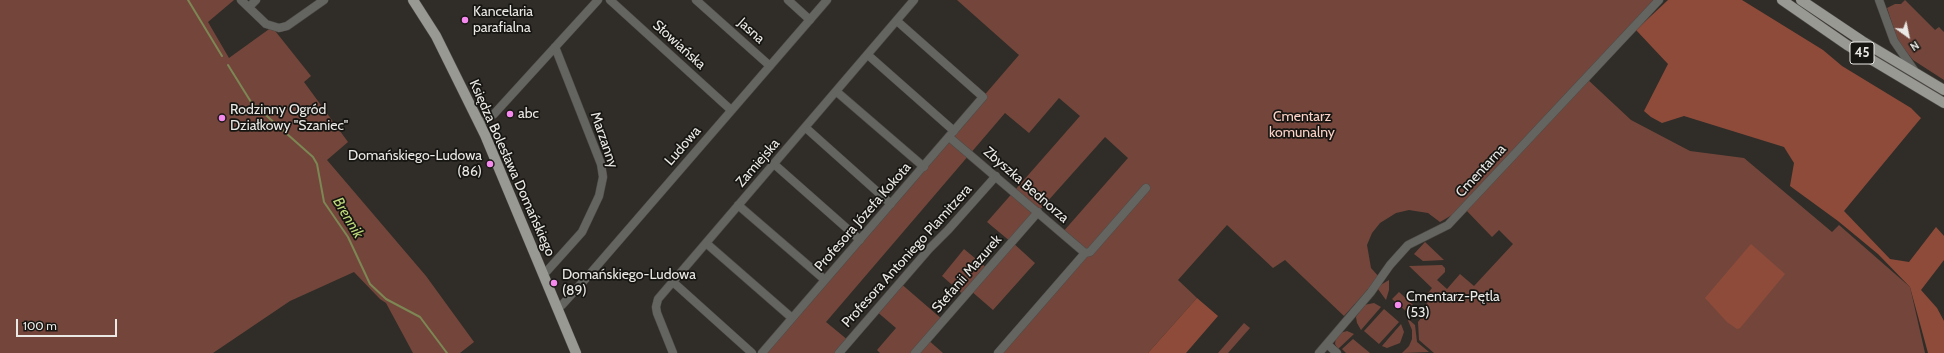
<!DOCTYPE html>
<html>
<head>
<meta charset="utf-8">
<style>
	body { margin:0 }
	#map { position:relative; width:1944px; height:353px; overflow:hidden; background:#302d28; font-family:Cabin,sans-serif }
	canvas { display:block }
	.north { position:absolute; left:1888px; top:16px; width:40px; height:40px; -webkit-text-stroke:3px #171613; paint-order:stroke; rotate:147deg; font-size:11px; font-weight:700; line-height:16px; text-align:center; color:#ebe9e6 }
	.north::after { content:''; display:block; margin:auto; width:14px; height:18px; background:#ebe9e6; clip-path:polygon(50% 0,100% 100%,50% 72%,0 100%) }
	.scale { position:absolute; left:16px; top:319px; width:101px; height:18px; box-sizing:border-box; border:2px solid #ebe9e6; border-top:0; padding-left:5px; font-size:12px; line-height:14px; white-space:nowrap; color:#ebe9e6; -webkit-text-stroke:3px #171613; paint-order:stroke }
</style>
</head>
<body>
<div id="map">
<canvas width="1944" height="353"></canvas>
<div class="north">N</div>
<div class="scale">100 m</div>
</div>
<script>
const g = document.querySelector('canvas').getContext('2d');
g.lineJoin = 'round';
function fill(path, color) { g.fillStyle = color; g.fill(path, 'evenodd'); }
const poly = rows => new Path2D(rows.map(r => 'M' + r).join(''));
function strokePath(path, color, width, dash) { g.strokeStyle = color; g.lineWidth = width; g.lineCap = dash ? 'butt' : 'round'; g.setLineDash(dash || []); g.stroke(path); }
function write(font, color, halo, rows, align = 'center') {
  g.font = font + ' Cabin,sans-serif'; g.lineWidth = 3.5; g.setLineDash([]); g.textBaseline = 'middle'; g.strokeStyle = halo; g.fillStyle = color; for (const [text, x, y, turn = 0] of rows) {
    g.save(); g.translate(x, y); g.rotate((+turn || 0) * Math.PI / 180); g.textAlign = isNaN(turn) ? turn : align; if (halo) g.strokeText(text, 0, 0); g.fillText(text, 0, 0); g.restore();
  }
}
fill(poly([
	[0,0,234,0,208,22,229,58,272,27,311,76,304,82,348,142,327,160,426,276,474,342,460,353,413,353,386,303,380,299,354,272,290,301,213,353,0,353],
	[957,0,1657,0,1586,78,1631,120,1690,151,1744,158,1832,232,1839,225,1910,287,1925,353,1434,353,1419,340,1418,322,1422,317,1418,314,1428,302,1424,298,1432,288,1409,266,1442,265,1445,268,1445,272,1437,280,1447,289,1460,274,1474,286,1513,244,1499,230,1492,237,1464,208,1440,222,1428,213,1409,210,1396,213,1380,223,1372,233,1367,245,1371,268,1379,277,1344,316,1285,260,1273,268,1227,225,1178,280,1197,298,1148,353,998,353,1085,253,1062,233,1128,158,1105,137,1038,212,1012,242,1035,263,993,310,970,290,965,296,942,276,964,249,988,269,1011,242,987,222,1080,116,1059,98,1029,133,1005,113,826,322,849,341,839,353,762,353,1019,55],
	[1905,0,1935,30,1939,27,1944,32,1944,80,1913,60,1898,41,1887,8,1895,4,1901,4],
	[1425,242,1444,260,1423,261,1414,254],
	[1389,280,1389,290,1386,300,1378,289,1379,286],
	[899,282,943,320,927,339,943,353,880,353,877,350,896,328,875,310],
	[1399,292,1413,305,1407,312,1392,299],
	[1374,303,1381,307,1361,330,1357,323,1356,317,1364,305],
	[1384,309,1399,322,1379,344,1364,331],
	[1407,318,1415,325,1417,342,1429,352,1402,353,1409,346,1412,339,1412,330],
	[1244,323,1250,328,1228,353,1218,353],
	[1401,324,1404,332,1400,343,1387,348,1382,346],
	[1347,331,1354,334,1338,349,1335,344,1336,337,1340,333],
	[1353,339,1370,353,1346,353,1342,349]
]), '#74463b');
fill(poly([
	[1668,0,1742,0,1823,50,1842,66,1911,108,1921,118,1844,211,1890,259,1909,262,1936,227,1944,236,1944,260,1921,290,1937,308,1944,321,1944,353,1928,353,1910,287,1878,254,1838,221,1790,186,1794,163,1784,147,1684,116,1662,123,1651,117,1644,111,1668,64,1636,30],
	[1751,244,1785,274,1740,328,1737,329,1727,322,1705,298],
	[1197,298,1218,316,1186,353,1148,353]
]), '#8f4b3a');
strokePath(poly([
	[188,0,222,56],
	[228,65,251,102,313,157,317,164,324,202,348,237,370,284,386,299,420,317,447,353]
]), '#7c8754', 2);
const minor = poly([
	[241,0,266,24,279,28,287,26,324,0],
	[610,0,731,110],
	[696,0,770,66],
	[788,0,810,20],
	[1879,0,1894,41,1914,70],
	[249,7,256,0],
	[868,55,954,131],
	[837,92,924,167],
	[480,124,494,114,598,0],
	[806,128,891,204],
	[949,137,1085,253],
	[774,164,860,240],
	[738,205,825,280],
	[706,243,792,318],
	[1085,253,1090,252,1146,188],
	[543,273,547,271,582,232,599,196,603,177,601,164,555,47],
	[673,282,752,353],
	[557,308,562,305,589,275,827,0],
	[1327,344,1337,353],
	[673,353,657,313,656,307,658,299,914,0],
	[762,353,983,97,897,21],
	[839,353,929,249,948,230,996,176],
	[915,353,1038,212],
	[998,353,1085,253],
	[1319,353,1371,292,1390,265,1408,245,1448,225,1659,0]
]);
const major = poly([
	[413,0,436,36,485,135,576,353],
	[1782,0,1847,45,1944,103],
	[1801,0,1862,41,1944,90]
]);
strokePath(minor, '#4e4b46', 9);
strokePath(major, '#4e4b46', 11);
strokePath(minor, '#646461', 8);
strokePath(major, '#999993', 10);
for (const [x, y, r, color] of [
	[465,20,4,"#f689ed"],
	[510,114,4,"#f689ed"],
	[222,118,4,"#f689ed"],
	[490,164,4,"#f689ed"],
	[554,283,4,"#f689ed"],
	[1398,305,4,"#f689ed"]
]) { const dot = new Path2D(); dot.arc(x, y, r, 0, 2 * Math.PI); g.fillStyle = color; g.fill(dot); strokePath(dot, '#171613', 1.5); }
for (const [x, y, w] of [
	[1862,53,24]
]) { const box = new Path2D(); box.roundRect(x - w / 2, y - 11, w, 22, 3); g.fillStyle = '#171613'; g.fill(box); strokePath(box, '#ebe9e6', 1); }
write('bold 13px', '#ebe9e6', null, [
	["45",1862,53]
]);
write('14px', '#ebe9e6', '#171613', [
	["Kancelaria",473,12],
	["parafialna",473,28],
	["Rodzinny Ogród",230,110],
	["Działkowy \"Szaniec\"",230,126],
	["abc",518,114],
	["Domańskiego-Ludowa",482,156,"right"],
	["(86)",482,172,"right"],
	["Domańskiego-Ludowa",562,275],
	["(89)",562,291],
	["Cmentarz-Pętla",1406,297],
	["(53)",1406,313]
], 'left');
write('14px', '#ebe9e6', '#171613', [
	["Jasna",751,31,42],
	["Słowiańska",679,45,42],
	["Marzanny",604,140,71],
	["Ludowa",683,146,-49],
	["Zamiejska",758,163,-49],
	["Księdza Bolesława Domańskiego",512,168,66],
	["Cmentarna",1481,171,-47],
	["Zbyszka Bednorza",1026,185,41],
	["Profesora Józefa Kokota",863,217,-49],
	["Profesora Antoniego Plamitzera",907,256,-48],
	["Stefanii Mazurek",967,274,-49]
]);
write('14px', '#fdd3c7', '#171613', [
	["Cmentarz",1302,117],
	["komunalny",1302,133]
]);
write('italic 15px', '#bed979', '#171613', [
	["Brennik",348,218,59]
]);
</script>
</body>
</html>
